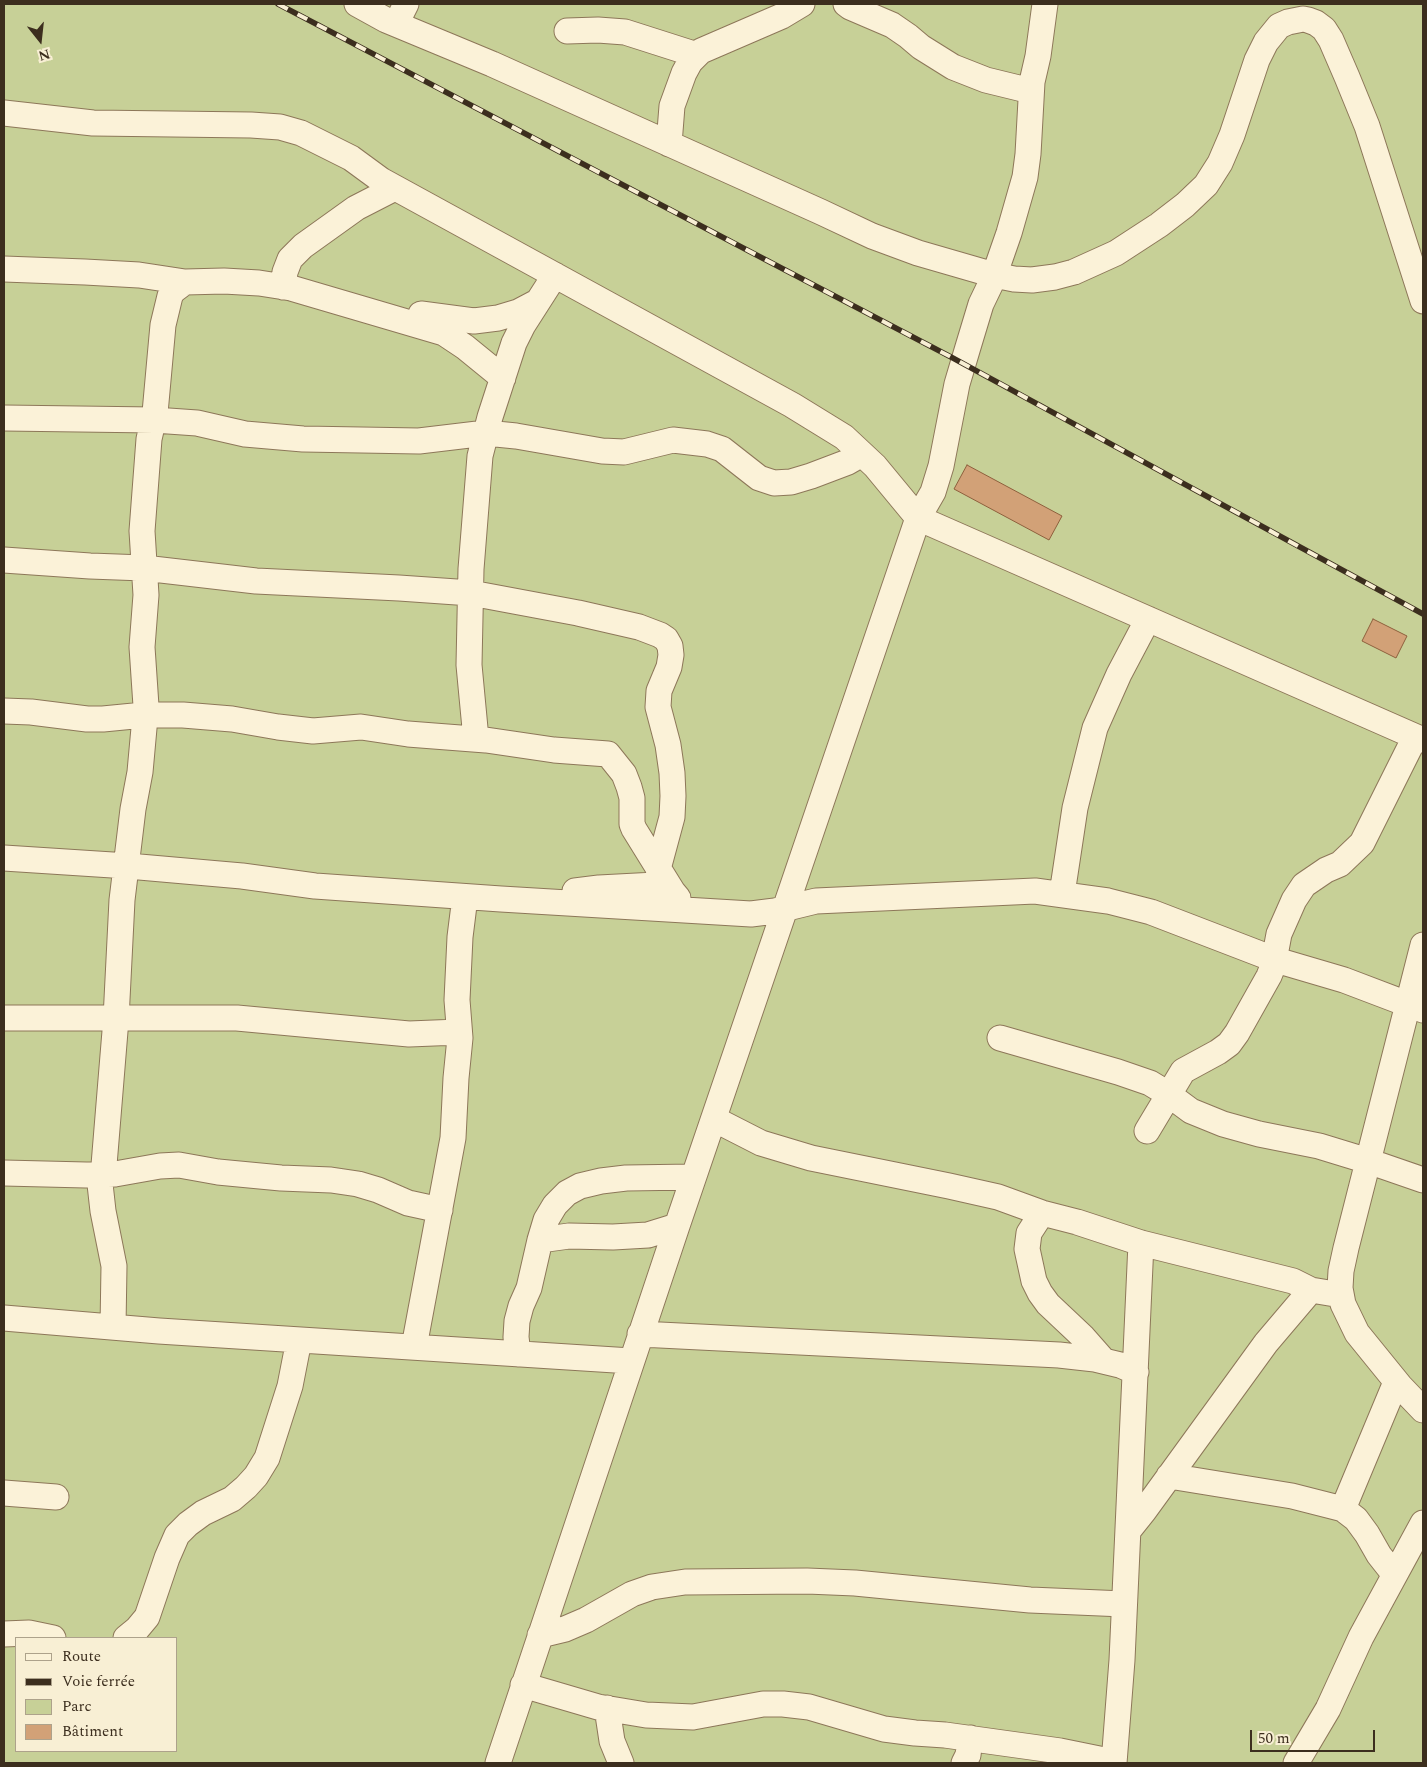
<!DOCTYPE html>
<html>
<head>
<meta charset="utf-8">
<style>
	body { margin:0 }
	#map { position:relative; width:1427px; height:1767px; overflow:hidden; background:#f1e6c4; font-family:Spectral,serif }
	canvas { display:block }
	.frame { position:absolute; inset:0; border:5px solid #3c2e1e; pointer-events:none }
	.legend { position:absolute; left:15px; top:1637px; width:162px; height:115px; box-sizing:border-box; background:#f8efd4; border:1px solid #ada28b; margin:0; padding:6px 9px; list-style:none; font-size:15px; color:#3c2e1e }
	.legend li { display:flex; align-items:center; gap:10px; height:25px }
	.legend b { width:25px; border:1px solid #ada28b }
	.north { position:absolute; left:15px; top:15px; width:50px; height:50px; -webkit-text-stroke:4px #f8efd4; paint-order:stroke; rotate:164deg; font-size:14px; font-weight:700; line-height:20px; text-align:center; color:#3c2e1e }
	.north::after { content:''; display:block; margin:auto; width:18px; height:22px; background:#3c2e1e; clip-path:polygon(50% 0,100% 100%,50% 72%,0 100%) }
	.scale { position:absolute; left:1250px; top:1730px; width:125px; height:22px; box-sizing:border-box; border:2px solid #3c2e1e; border-top:0; padding-left:6px; font-size:15px; line-height:18px; white-space:nowrap; color:#3c2e1e; -webkit-text-stroke:4px #f8efd4; paint-order:stroke }
</style>
</head>
<body>
<div id="map">
<canvas width="1427" height="1767"></canvas>
<div class="frame"></div>
<ul class="legend">
<li><b style="height:6px;background:#fbf2d8"></b>Route</li>
<li><b style="height:6px;background:#3c2e1e"></b>Voie ferrée</li>
<li><b style="height:14px;background:#c7d097"></b>Parc</li>
<li><b style="height:14px;background:#d2a177"></b>Bâtiment</li>
</ul>
<div class="north">N</div>
<div class="scale">50 m</div>
</div>
<script>
const g = document.querySelector('canvas').getContext('2d');
g.lineJoin = 'round';
function fill(path, color) { g.fillStyle = color; g.fill(path, 'evenodd'); }
const poly = rows => new Path2D(rows.map(r => 'M' + r).join(''));
function strokePath(path, color, width, dash) { g.strokeStyle = color; g.lineWidth = width; g.lineCap = dash ? 'butt' : 'round'; g.setLineDash(dash || []); g.stroke(path); }
fill(poly([
	[4,4,1423,4,1423,1763,4,1763],
	[16,1638,176,1638,176,1751,16,1751]
]), '#c7d097');
const building = poly([
	[967,465,1062,516,1049,540,954,489,967,465],
	[1373,619,1407,636,1396,658,1362,641,1373,619]
]);
fill(building, '#d2a177');
strokePath(building, '#8e603d', 1);
const minor = poly([
	[357,4,386,20,492,64,821,212,872,236,918,253,994,275,1014,279,1032,280,1055,277,1074,272,1116,253,1159,225,1185,205,1206,185,1220,163,1232,135,1257,60,1266,42,1279,26,1288,22,1303,19,1308,20,1316,23,1324,29,1331,40,1347,77,1367,126,1423,301],
	[846,4,850,7,892,25,908,36,921,47,953,67,986,80,1031,91],
	[1045,4,1038,56,1032,82,1028,154,1025,177,1009,233,993,279,981,304,968,347,957,384,941,466,933,492,918,518,1423,740],
	[396,24,406,4],
	[567,31,598,30,625,32,697,55],
	[4,113,93,123,251,125,280,127,301,133,351,158,381,180,792,405,844,437,875,466,918,518,677,1226,498,1763],
	[669,144,672,106,684,73,690,62,701,51,782,16,802,4],
	[4,269,85,272,139,275,185,282,224,281,259,283,291,288,444,333,465,347,503,378],
	[283,287,285,272,290,259,303,246,356,208,395,188],
	[421,314,474,321,498,318,518,312,537,302],
	[4,418,154,420,197,423,245,434,303,439,419,441,486,433,516,436,602,451,624,452,673,440,707,444,722,449,759,478,774,483,791,482,811,476,848,462,862,454],
	[4,560,90,566,144,568,256,581,399,588,471,593,578,613,639,627,660,635,666,639,670,646,671,655,669,667,659,691,658,707,668,745,672,773,673,796,672,817,658,869],
	[4,711,31,712,87,719,103,719,144,715,183,715,232,719,278,727,313,731,361,727,408,734,486,740,554,750,608,754,624,774,629,787,632,798,632,824,634,829,673,892],
	[476,739,469,665,471,569,480,456,490,417,514,343,523,325,555,275],
	[4,858,128,866,242,876,315,886,501,899,751,914,775,911,816,901,1035,891,1108,901,1151,912,1276,960,1344,980,1423,1010],
	[575,891,599,888,656,885,673,892,678,898],
	[1062,894,1075,808,1095,728,1119,674,1148,619],
	[1423,945,1346,1248,1341,1271,1340,1288,1343,1304,1357,1333,1400,1386,1423,1410],
	[4,1018,237,1018,409,1034,459,1032],
	[1000,1038,1118,1072,1150,1083,1168,1094,1191,1111,1223,1124,1259,1134,1319,1146,1368,1161,1423,1180],
	[714,1119,761,1143,811,1158,949,1186,998,1197,1042,1213,1077,1222,1141,1243,1293,1281,1311,1290,1341,1295],
	[1147,1131,1183,1071,1218,1052,1229,1044,1237,1033,1269,976,1273,966,1279,934,1294,900,1304,885,1326,870,1340,864,1362,843,1415,737],
	[4,1173,86,1175,115,1174,160,1166,179,1165,218,1172,281,1178,331,1180,358,1184,378,1190,408,1203,440,1210],
	[1042,1213,1029,1233,1027,1249,1034,1281,1040,1293,1048,1304,1082,1336,1104,1361],
	[540,1240,569,1236,613,1237,648,1235,677,1226],
	[4,1318,159,1331,631,1361],
	[113,1327,114,1266,103,1211,100,1184,104,1165,116,1019,122,900,133,809,140,772,146,706,142,647,146,595,142,531,149,439,155,413,163,325,170,296,173,291,185,282],
	[640,1334,1059,1355,1095,1359,1120,1365,1136,1372],
	[414,1347,453,1138,456,1078,460,1038,457,1000,460,937,465,897],
	[518,1354,516,1337,517,1321,521,1306,529,1288,540,1240,546,1220,555,1205,567,1193,580,1186,601,1181,626,1178,693,1177],
	[1169,1476,1292,1496,1343,1509,1356,1519,1367,1534,1379,1555,1394,1574],
	[4,1493,56,1497],
	[1343,1509,1396,1382],
	[1128,1531,1144,1511,1266,1343,1311,1290],
	[4,1634,29,1633,53,1638],
	[540,1635,565,1629,586,1620,632,1594,652,1587,685,1582,807,1581,855,1583,1030,1600,1124,1604],
	[126,1638,137,1629,147,1617,167,1558,177,1535,188,1524,203,1513,232,1499,246,1487,256,1476,267,1458,290,1386,299,1340],
	[523,1685,598,1707,646,1715,693,1717,763,1704,783,1704,809,1707,884,1729,915,1733,945,1735,1060,1751,1114,1762],
	[607,1708,612,1741,621,1763],
	[964,1763,968,1755,970,1738],
	[1114,1763,1122,1660,1141,1243],
	[1296,1763,1328,1709,1361,1637,1423,1523]
]);
strokePath(minor, '#8d7759', 27);
strokePath(minor, '#fbf2d8', 25);
const rail = poly([
	[278,4,951,357,1423,614]
]);
strokePath(rail, '#3c2e1e', 5.5);
strokePath(rail, '#f8efd4', 4, [11]);
</script>
</body>
</html>
